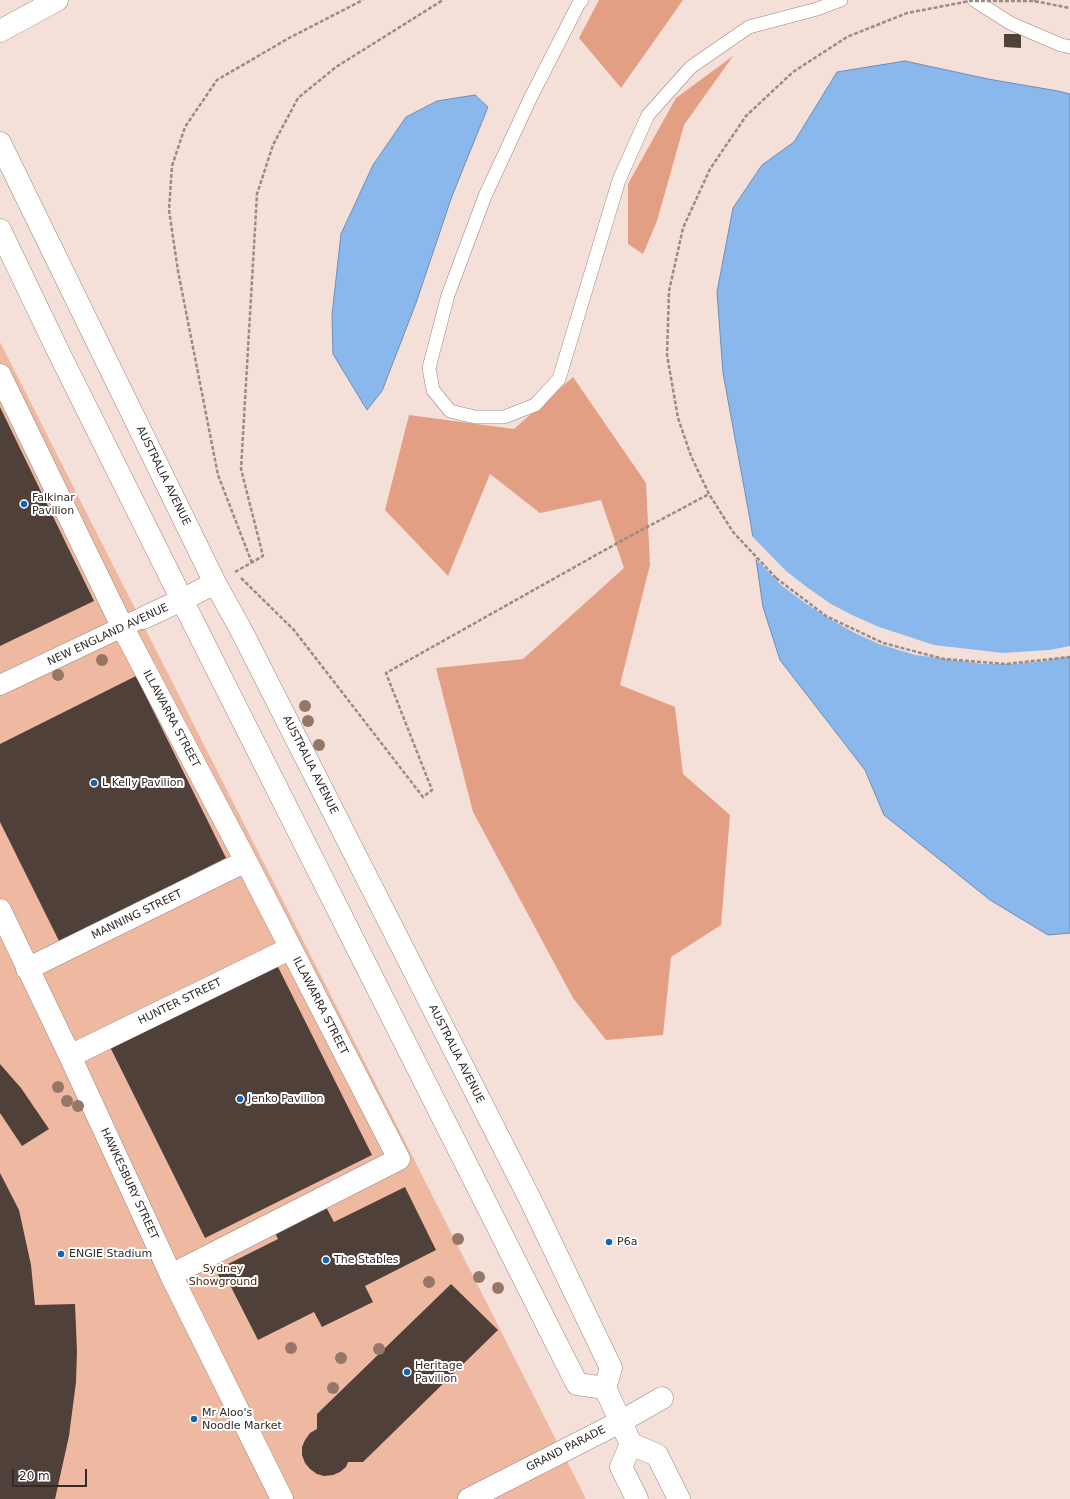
<!DOCTYPE html>
<html>
<head>
<meta charset="utf-8">
<style>
	body { margin:0 }
	#map { position:relative; width:1070px; height:1499px; overflow:hidden; background:#f4e0d8; font-family:"DejaVu Sans",sans-serif }
	canvas { display:block }
	.scale { position:absolute; left:12px; top:1469px; width:75px; height:18px; box-sizing:border-box; border:2px solid #312a27; border-top:0; padding-left:5px; font-size:12px; line-height:14px; white-space:nowrap; color:#312a27; -webkit-text-stroke:3px #fff; paint-order:stroke }
</style>
</head>
<body>
<div id="map">
<canvas width="1070" height="1499"></canvas>
<div class="scale">20 m</div>
</div>
<script>
const g = document.querySelector('canvas').getContext('2d');
g.lineJoin = 'round';
function fill(path, color) { g.fillStyle = color; g.fill(path, 'evenodd'); }
const poly = rows => new Path2D(rows.map(r => 'M' + r).join(''));
function strokePath(path, color, width, dash) { g.strokeStyle = color; g.lineWidth = width; g.lineCap = dash ? 'butt' : 'round'; g.setLineDash(dash || []); g.stroke(path); }
function write(font, color, halo, rows, align = 'center') {
  g.font = font + ' "DejaVu Sans",sans-serif'; g.lineWidth = 4; g.setLineDash([]); g.textBaseline = 'middle'; g.strokeStyle = halo; g.fillStyle = color; for (const [text, x, y, turn = 0] of rows) {
    g.save(); g.translate(x, y); g.rotate((+turn || 0) * Math.PI / 180); g.textAlign = isNaN(turn) ? turn : align; if (halo) g.strokeText(text, 0, 0); g.fillText(text, 0, 0); g.restore();
  }
}
fill(poly([
	[0,342,586,1499,0,1499]
]), '#efb8a1');
fill(poly([
	[599,0,683,0,621,88,579,38],
	[733,56,684,125,657,221,643,254,628,244,628,184,676,98],
	[573,377,646,483,650,565,620,685,675,707,683,774,730,815,721,925,671,957,663,1035,606,1040,573,998,473,812,436,668,523,659,624,568,601,500,540,513,490,474,448,576,385,510,409,415,514,429]
]), '#e39f83');
const water = poly([
	[905,61,988,79,1058,91,1070,94,1070,933,1048,935,990,900,884,815,865,770,780,660,763,607,751,525,723,373,717,292,733,208,762,165,794,142,837,72,905,61],
	[475,95,488,107,452,196,416,303,382,391,367,410,333,354,332,315,341,234,373,165,406,117,437,101,475,95]
]);
fill(water, '#8ab8ed');
strokePath(water, '#6f8db2', 1);
fill(poly([
	[750,534,786,571,808,588,831,604,852,615,879,627,934,645,1003,653,1049,650,1070,646,1070,656,1045,661,1015,664,983,664,916,655,879,644,855,633,830,619,805,603,781,585,753,556]
]), '#f4e0d8');
fill(poly([
	[1004,34,1021,34,1021,48,1004,47],
	[0,407,94,601,0,646],
	[136,676,226,858,59,941,0,822,0,744],
	[276,963,372,1155,205,1238,109,1045],
	[0,1064,21,1088,49,1129,22,1146,0,1113],
	[0,1173,19,1210,31,1265,35,1305,75,1304,77,1351,76,1382,69,1436,55,1499,0,1499],
	[405,1187,436,1250,365,1286,373,1302,322,1327,314,1312,258,1340,230,1285,224,1287,216,1270,278,1239,275,1233,326,1207,334,1222],
	[451,1284,498,1330,363,1462,348,1462,346,1467,340,1472,333,1475,324,1476,317,1474,310,1469,305,1463,302,1455,302,1447,305,1440,310,1433,317,1429,317,1414]
]), '#50403a');
const service = poly([
	[582,0,578,5,530,99,485,196,448,295,429,368,433,390,450,411,475,417,504,417,535,405,559,379,619,180,648,115,691,67,749,27,817,9,841,0],
	[974,0,1010,23,1061,45,1070,47]
]);
const pedestrian = poly([
	[0,685,137,620]
]);
const minor = poly([
	[0,375,123,628,246,861,399,1159,171,1275],
	[143,618,182,600,215,583],
	[0,910,70,1056,171,1275,282,1499],
	[27,969,246,861],
	[70,1056,291,948],
	[469,1499,620,1422,662,1398]
]);
const tertiary = poly([
	[0,31,57,0]
]);
const secondary = poly([
	[0,143,215,583,240,628,530,1199,611,1368,605,1388,631,1444,657,1455,679,1499],
	[0,230,59,353,182,600,577,1384,605,1388],
	[631,1444,621,1467,637,1499]
]);
strokePath(service, '#97857e', 14);
strokePath(pedestrian, '#97857e', 21);
strokePath(minor, '#97857e', 23);
strokePath(tertiary, '#97857e', 23);
strokePath(secondary, '#97857e', 23);
strokePath(poly([
	[1034,1,1035,0],
	[252,563,218,475,178,271,169,210,172,166,185,127,217,80,289,38,363,0],
	[235,572,263,556,241,469,257,194,273,145,298,98,336,67,443,0],
	[241,578,294,630,423,797,432,790,386,673,621,541,709,494],
	[776,578,826,616,883,643,944,659,1006,664,1070,657]
]), '#998b85', 2.5, [4, 2]);
strokePath(service, '#fff', 13);
strokePath(pedestrian, '#fff', 20);
strokePath(minor, '#fff', 22);
strokePath(tertiary, '#fff', 22);
strokePath(secondary, '#fff', 22);
strokePath(poly([
	[776,578,733,532,709,494,691,456,678,418,667,355,669,291,683,228,710,169,746,116,793,72,847,37,907,13,970,1,1034,1,1070,8]
]), '#998b85', 2.5, [4, 2]);
g.fillStyle = '#967667';
for (const [x, y] of [
	[102,660],
	[58,675],
	[305,706],
	[308,721],
	[319,745],
	[58,1087],
	[67,1101],
	[78,1106],
	[458,1239],
	[479,1277],
	[429,1282],
	[498,1288],
	[291,1348],
	[379,1349],
	[341,1358],
	[333,1388]
]) { g.beginPath(); g.arc(x, y, 6, 0, 2 * Math.PI); g.fill(); }
for (const [x, y, r, color] of [
	[24,504,4,"#1365b4"],
	[94,783,4,"#1365b4"],
	[240,1099,4,"#1365b4"],
	[609,1242,4,"#1365b4"],
	[61,1254,4,"#1365b4"],
	[326,1260,4,"#1365b4"],
	[407,1372,4,"#1365b4"],
	[194,1419,4,"#1365b4"]
]) { const dot = new Path2D(); dot.arc(x, y, r, 0, 2 * Math.PI); g.fillStyle = color; g.fill(dot); strokePath(dot, '#fff', 1.5); }
write('11px', '#312a27', '#fff', [
	["AUSTRALIA AVENUE",163,476,64],
	["NEW ENGLAND AVENUE",108,635,-25],
	["ILLAWARRA STREET",171,719,62],
	["AUSTRALIA AVENUE",310,765,63],
	["MANNING STREET",137,915,-26],
	["HUNTER STREET",180,1002,-26],
	["ILLAWARRA STREET",320,1006,63],
	["AUSTRALIA AVENUE",456,1054,63],
	["HAWKESBURY STREET",129,1184,65],
	["GRAND PARADE",566,1449,-27]
]);
write('11px', '#312a27', '#fff', [
	["Falkinar",32,498],
	["Pavilion",32,511],
	["L Kelly Pavilion",102,783],
	["Jenko Pavilion",248,1099],
	["P6a",617,1242],
	["ENGIE Stadium",69,1254],
	["The Stables",334,1260],
	["Heritage",415,1366],
	["Pavilion",415,1379],
	["Mr Aloo's",202,1413],
	["Noodle Market",202,1426]
], 'left');
write('11px', '#4a1f0b', '#fff', [
	["Sydney",223,1269],
	["Showground",223,1282]
]);
</script>
</body>
</html>
